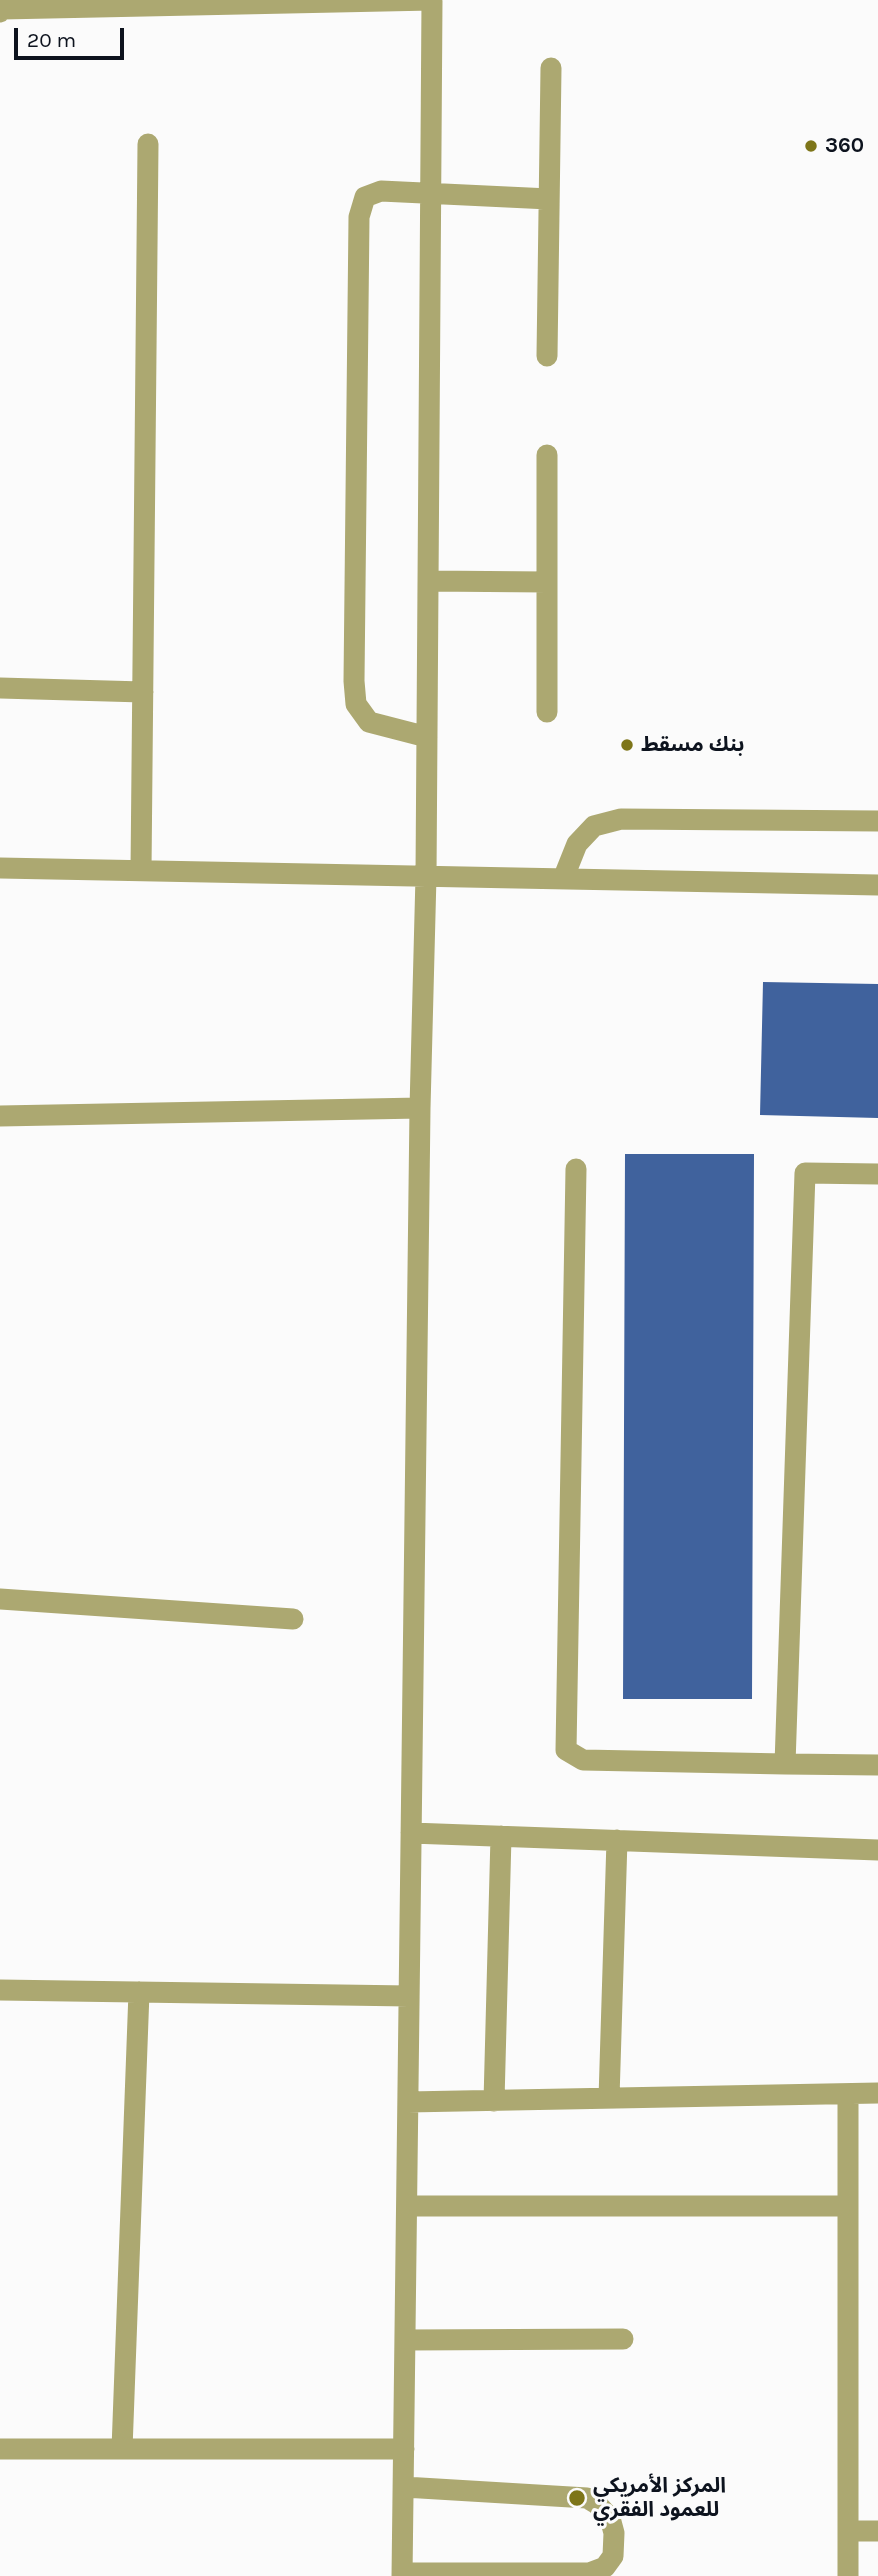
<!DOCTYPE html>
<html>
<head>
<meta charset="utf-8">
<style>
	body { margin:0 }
	#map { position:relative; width:878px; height:2576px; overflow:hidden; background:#fbfbfb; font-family:Karla,sans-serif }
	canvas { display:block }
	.scale { position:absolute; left:14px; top:28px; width:110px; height:32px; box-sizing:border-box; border:4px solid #0d131e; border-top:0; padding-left:9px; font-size:21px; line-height:24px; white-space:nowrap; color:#0d131e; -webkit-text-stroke:5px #fbfbfb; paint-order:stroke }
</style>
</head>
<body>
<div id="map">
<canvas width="878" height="2576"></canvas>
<div class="scale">20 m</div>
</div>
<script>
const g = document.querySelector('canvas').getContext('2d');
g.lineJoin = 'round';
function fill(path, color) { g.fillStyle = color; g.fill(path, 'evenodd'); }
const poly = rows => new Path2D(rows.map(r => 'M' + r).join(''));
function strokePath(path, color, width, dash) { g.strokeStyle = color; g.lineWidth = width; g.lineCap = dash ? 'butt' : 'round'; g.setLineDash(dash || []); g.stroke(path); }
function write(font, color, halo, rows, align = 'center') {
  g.font = font + ' Karla,"Noto Sans Arabic",sans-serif'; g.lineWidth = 6; g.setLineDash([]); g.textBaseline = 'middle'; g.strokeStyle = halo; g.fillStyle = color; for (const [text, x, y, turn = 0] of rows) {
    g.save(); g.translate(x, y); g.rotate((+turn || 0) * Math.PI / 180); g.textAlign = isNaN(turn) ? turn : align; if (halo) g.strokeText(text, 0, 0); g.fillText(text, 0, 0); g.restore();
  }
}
fill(poly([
	[763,982,878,984,878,1118,760,1115],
	[625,1154,754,1154,752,1699,623,1699]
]), '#40629d');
strokePath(poly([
	[0,12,2,9,432,0],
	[547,356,551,68],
	[428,581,547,582],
	[0,688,143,692],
	[547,712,547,455],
	[427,737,369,722,356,704,354,681,359,217,365,197,381,191,549,199],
	[0,868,878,885],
	[141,870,148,144],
	[563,879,577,844,594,826,621,819,878,821],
	[0,1116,420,1108],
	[576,1169,566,1750,583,1760,785,1764],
	[878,1174,805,1173,785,1764,878,1765],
	[0,1599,293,1619],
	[411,1833,878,1850],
	[0,1990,409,1996],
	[848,2094,848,2576],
	[609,2098,617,1840],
	[494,2101,501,1836],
	[408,2102,878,2093],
	[407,2206,848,2206],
	[407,2340,623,2339],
	[0,2449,404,2449],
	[122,2449,139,1992],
	[848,2531,878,2531],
	[402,2573,589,2573,605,2567,613,2556,614,2533,610,2518,597,2504,587,2498,404,2487],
	[402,2576,420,1108,426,876,432,0]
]), '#aca871', 21);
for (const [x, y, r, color] of [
	[811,146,7,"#7d7519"],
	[627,745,7,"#7d7519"],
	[577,2498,9,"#7d7519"]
]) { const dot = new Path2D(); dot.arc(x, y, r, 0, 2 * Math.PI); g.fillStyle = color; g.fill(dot); strokePath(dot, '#fbfbfb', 2.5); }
write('bold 21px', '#0d131e', '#fbfbfb', [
	["360",825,146],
	["بنك مسقط",641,745],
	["المركز الأمريكي",593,2486],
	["للعمود الفقري",593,2510]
], 'left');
</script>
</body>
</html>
